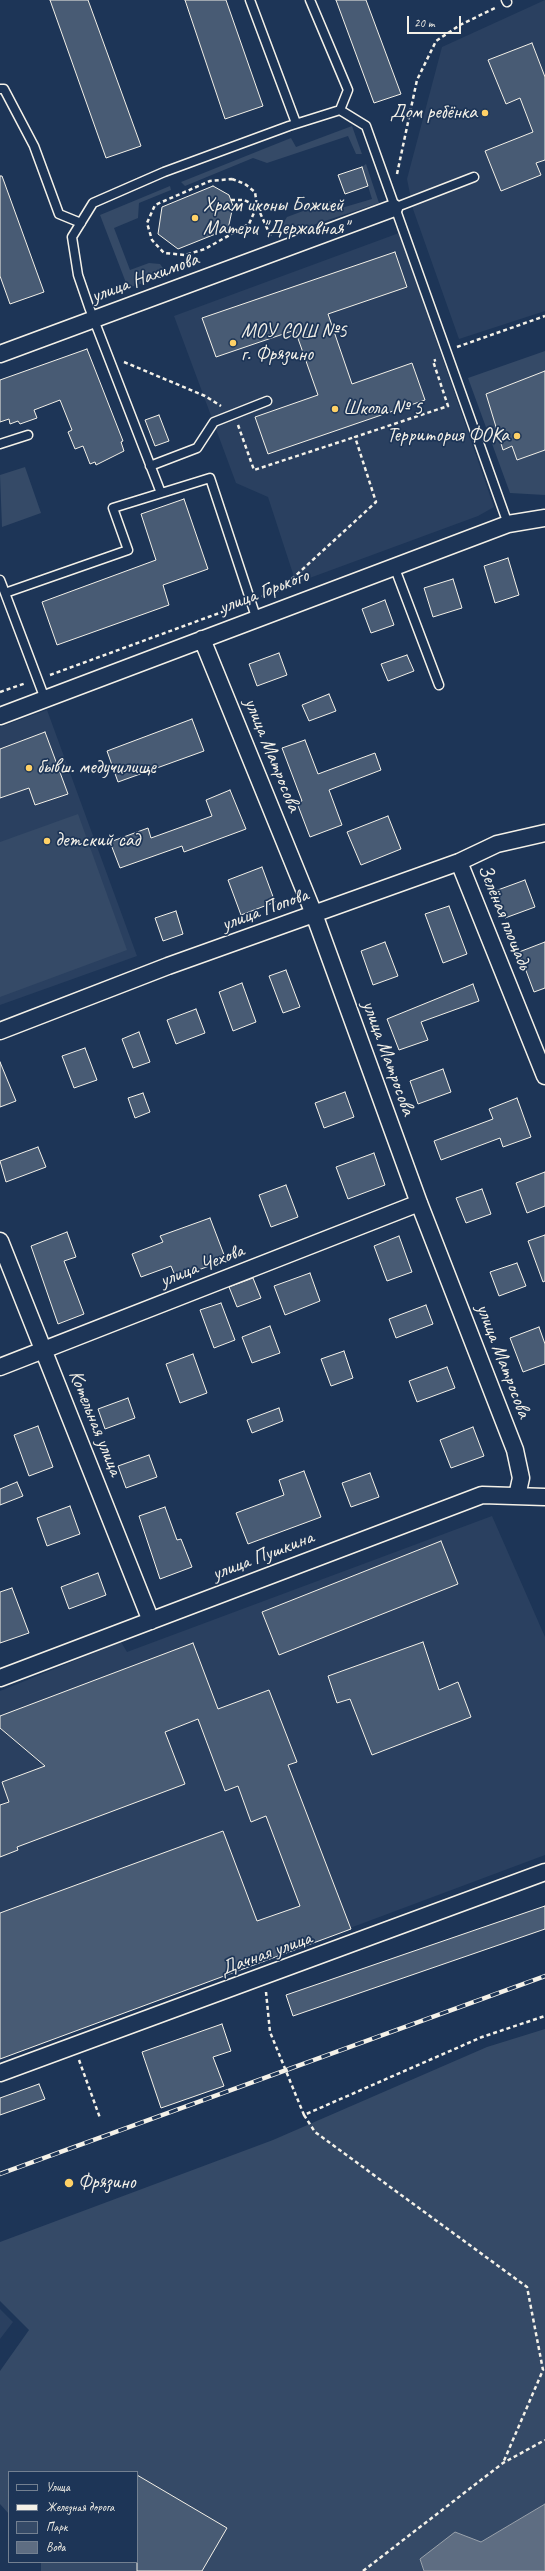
<!DOCTYPE html>
<html>
<head>
<meta charset="utf-8">
<style>
	body { margin:0 }
	#map { position:relative; width:545px; height:2571px; overflow:hidden; background:#1d3557; font-family:Caveat,sans-serif }
	canvas { display:block }
	.legend { position:absolute; left:8px; top:2471px; width:130px; height:92px; box-sizing:border-box; background:#1d3557; border:1px solid #738091; margin:0; padding:5px 7px; list-style:none; font-size:12px; color:#f4f1e8 }
	.legend li { display:flex; align-items:center; gap:8px; height:20px }
	.legend b { width:20px; border:1px solid #738091 }
	.scale { position:absolute; left:407px; top:16px; width:54px; height:18px; box-sizing:border-box; border:2px solid #f4f1e8; border-top:0; padding-left:5px; font-size:12px; line-height:14px; white-space:nowrap; color:#f4f1e8; -webkit-text-stroke:3px #1d3557; paint-order:stroke }
</style>
</head>
<body>
<div id="map">
<canvas width="545" height="2571"></canvas>
<ul class="legend">
<li><b style="height:5px;background:#1d3557"></b>Улица</li>
<li><b style="height:5px;background:#f4f1e8"></b>Железная дорога</li>
<li><b style="height:11px;background:#354a67"></b>Парк</li>
<li><b style="height:11px;background:#5e6d82"></b>Вода</li>
</ul>
<div class="scale">20 m</div>
</div>
<script>
const g = document.querySelector('canvas').getContext('2d');
g.lineJoin = 'round';
function fill(path, color) { g.fillStyle = color; g.fill(path, 'evenodd'); }
const poly = rows => new Path2D(rows.map(r => 'M' + r).join(''));
function strokePath(path, color, width, dash) { g.strokeStyle = color; g.lineWidth = width; g.lineCap = dash ? 'butt' : 'round'; g.setLineDash(dash || []); g.stroke(path); }
function write(font, color, halo, rows, align = 'center') {
  g.font = font + ' Caveat,sans-serif'; g.lineWidth = 3.5; g.setLineDash([]); g.textBaseline = 'middle'; g.strokeStyle = halo; g.fillStyle = color; for (const [text, x, y, turn = 0] of rows) {
    g.save(); g.translate(x, y); g.rotate((+turn || 0) * Math.PI / 180); g.textAlign = isNaN(turn) ? turn : align; if (halo) g.strokeText(text, 0, 0); g.fillText(text, 0, 0); g.restore();
  }
}
fill(poly([
	[545,0,545,311,459,339,413,209,407,179,442,47],
	[399,233,494,507,478,516,296,583,268,497,236,483,174,316],
	[47,710,137,956,0,1005,0,727],
	[492,1516,545,1637,545,1855,0,2059,0,1691,121,1642,127,1652],
	[0,2309,13,2322,0,2339]
]), '#2a4060');
fill(poly([
	[352,126,362,154,356,154,348,136,267,163,253,158,185,186,181,182,291,138,296,147],
	[366,164,379,203,283,235,281,227,287,217,330,201,338,209,372,199,362,167],
	[170,186,171,190,139,203,138,218,114,228,130,270,149,263,160,264,168,275,128,288,100,215],
	[545,351,545,495,510,493,468,378],
	[25,467,41,513,2,527,0,475],
	[78,814,127,950,0,997,0,842],
	[545,2029,545,2504,481,2542,420,2559,424,2571,41,2571,41,2562,137,2562,137,2472,9,2472,9,2514,0,2504,0,2371,29,2330,0,2301,0,2242,273,2140,487,2047]
]), '#354a67');
const water = poly([
	[545,2504,545,2571,424,2571,420,2559,455,2532,481,2542,545,2504]
]);
fill(water, '#5e6d82');
strokePath(water, '#9aa2ab', 1);
const building = poly([
	[50,0,88,0,141,146,106,158,50,0],
	[185,0,226,0,263,106,225,119,185,0],
	[336,0,366,0,401,94,374,103,336,0],
	[532,43,545,77,545,160,536,163,541,175,501,191,485,151,533,132,520,98,506,104,488,60,532,43],
	[362,167,368,186,345,194,338,175,362,167],
	[0,176,2,176,44,292,10,304,0,276,0,176],
	[213,186,229,195,233,206,228,229,178,249,158,234,162,207,213,186],
	[395,252,407,287,328,314,352,384,412,363,425,400,268,454,255,417,318,395,295,330,216,357,202,318,395,252],
	[87,349,123,441,121,442,124,451,96,465,95,462,90,464,83,446,75,449,68,432,72,430,60,400,34,410,37,418,20,424,18,421,10,424,9,419,0,422,0,380,87,349],
	[545,371,545,450,517,460,512,446,503,450,486,394,545,371],
	[159,415,169,441,155,446,145,420,159,415],
	[184,499,208,569,163,585,169,605,57,645,42,602,156,560,141,514,184,499],
	[508,558,519,595,495,603,484,566,508,558],
	[453,579,462,608,433,617,424,588,453,579],
	[385,600,394,625,371,633,362,609,385,600],
	[279,653,287,675,257,686,249,664,279,653],
	[407,655,414,671,388,681,381,664,407,655],
	[329,694,336,711,309,721,302,705,329,694],
	[192,719,204,751,118,782,107,751,192,719],
	[45,732,68,794,35,805,29,788,0,798,0,749,45,732],
	[305,740,318,774,375,753,381,770,329,790,342,825,310,837,297,803,302,801,282,748,305,740],
	[230,790,246,829,184,852,182,846,120,868,110,842,148,828,151,838,212,816,206,800,230,790],
	[388,816,401,849,361,865,347,832,388,816],
	[262,867,275,902,241,915,228,880,262,867],
	[525,880,535,907,505,918,495,891,525,880],
	[449,906,467,954,443,963,425,914,449,906],
	[176,911,183,934,163,941,155,918,176,911],
	[385,942,398,976,373,985,361,951,385,942],
	[545,942,545,988,534,992,519,952,545,942],
	[286,970,300,1007,283,1013,269,976,286,970],
	[242,983,256,1022,233,1031,219,992,242,983],
	[473,984,479,1001,421,1022,428,1040,399,1050,387,1019,473,984],
	[196,1009,205,1033,176,1044,167,1020,196,1009],
	[139,1032,150,1062,133,1068,122,1039,139,1032],
	[85,1048,97,1080,74,1088,62,1056,85,1048],
	[0,1062,16,1101,0,1107,0,1062],
	[443,1069,451,1092,418,1104,410,1081,443,1069],
	[345,1092,354,1117,324,1128,315,1103,345,1092],
	[143,1093,150,1112,135,1118,128,1098,143,1093],
	[517,1098,531,1137,503,1147,500,1138,441,1160,434,1141,493,1119,489,1109,517,1098],
	[38,1147,46,1167,6,1182,0,1161,38,1147],
	[374,1153,385,1185,348,1199,336,1167,374,1153],
	[545,1172,545,1206,527,1213,516,1183,545,1172],
	[286,1185,298,1217,271,1227,259,1195,286,1185],
	[482,1189,491,1214,466,1223,456,1198,482,1189],
	[210,1218,226,1260,176,1278,171,1266,141,1277,132,1254,163,1242,160,1236,210,1218],
	[67,1232,76,1257,64,1261,84,1314,58,1324,31,1246,67,1232],
	[545,1235,545,1281,543,1282,528,1241,545,1235],
	[399,1236,412,1272,387,1281,374,1246,399,1236],
	[517,1263,526,1286,499,1296,490,1272,517,1263],
	[310,1273,320,1301,285,1315,274,1286,310,1273],
	[253,1278,261,1298,237,1307,229,1287,253,1278],
	[221,1303,235,1340,214,1348,200,1310,221,1303],
	[426,1305,433,1324,396,1338,389,1319,426,1305],
	[270,1326,280,1353,252,1363,242,1337,270,1326],
	[539,1327,545,1344,545,1364,523,1372,510,1338,539,1327],
	[344,1351,353,1378,331,1386,321,1359,344,1351],
	[193,1354,207,1393,180,1403,166,1364,193,1354],
	[447,1367,455,1388,417,1402,409,1381,447,1367],
	[128,1398,135,1418,105,1429,98,1409,128,1398],
	[279,1408,283,1421,252,1433,247,1420,279,1408],
	[38,1426,53,1467,29,1476,14,1435,38,1426],
	[473,1427,484,1456,451,1468,440,1440,473,1427],
	[149,1455,157,1477,126,1488,118,1466,149,1455],
	[304,1471,321,1517,248,1544,236,1513,284,1495,279,1480,304,1471],
	[370,1473,379,1497,351,1507,342,1483,370,1473],
	[17,1482,23,1496,0,1505,0,1489,17,1482],
	[70,1506,80,1534,47,1546,37,1518,70,1506],
	[165,1507,177,1540,181,1539,192,1567,160,1579,139,1516,165,1507],
	[441,1541,458,1584,279,1655,262,1612,441,1541],
	[98,1573,106,1595,69,1609,61,1587,98,1573],
	[12,1588,29,1633,0,1643,0,1592,12,1588],
	[423,1642,439,1690,458,1682,471,1717,372,1755,350,1699,337,1703,328,1676,423,1642],
	[193,1643,218,1709,269,1690,297,1762,288,1765,351,1929,0,2059,0,1913,223,1831,257,1921,300,1906,266,1816,251,1822,238,1786,225,1791,198,1719,165,1732,185,1784,17,1847,18,1850,0,1857,0,1805,9,1802,2,1782,45,1766,0,1728,0,1716,193,1643],
	[545,1906,545,1929,293,2016,286,1995,545,1906],
	[222,2024,231,2051,213,2057,224,2086,161,2108,142,2052,222,2024],
	[39,2084,45,2099,0,2115,0,2098,39,2084],
	[137,2475,227,2528,202,2571,137,2571,137,2475]
]);
fill(building, '#485b74');
strokePath(building, '#f4f1e8', 1);
const lane = poly([
	[250,0,296,123],
	[310,0,348,90,340,110],
	[506,0,507,2],
	[0,89,4,89,34,146,59,214,81,223],
	[394,208,474,177],
	[0,444,28,435],
	[150,466,197,448,214,422,267,401],
	[161,493,89,307,78,275,72,237,93,203,164,172,289,126,340,110,366,126,508,524],
	[394,566,439,685],
	[0,580,5,593],
	[45,699,5,593,128,550,113,508,210,478,256,617]
]);
const street = poly([
	[0,354,394,208],
	[202,639,314,914,419,1203,515,1450,521,1478,517,1496],
	[0,716,508,524,545,518],
	[459,862,545,1076],
	[0,1031,168,966,459,862,497,844,545,833],
	[0,1241,151,1621],
	[0,1367,419,1203],
	[0,1678,482,1495,545,1497],
	[0,2073,545,1872]
]);
strokePath(lane, '#f4f1e8', 11);
strokePath(street, '#f4f1e8', 19);
strokePath(poly([
	[397,174,417,80,436,41,460,25,497,7],
	[232,179,245,184,255,192,257,206,249,224,205,249,185,255,164,253,152,240,147,223,155,205,210,181,232,179],
	[231,200,244,200,257,206,271,237],
	[457,347,545,316],
	[124,362,205,396,221,406],
	[238,425,254,470,355,437],
	[262,597,281,589,376,502,355,437,448,406,433,361,436,360],
	[50,675,233,608],
	[0,692,26,683],
	[266,1992,270,2032,304,2115,482,2037,545,2016],
	[79,2060,100,2118],
	[304,2115,315,2132,527,2287,543,2370,503,2463],
	[363,2571,503,2463,545,2440]
]), '#f4f1e8', 2.5, [4, 3]);
strokePath(lane, '#1d3557', 8);
strokePath(street, '#1d3557', 16);
const rail = poly([
	[0,2174,545,1976]
]);
strokePath(rail, '#f4f1e8', 4.5);
strokePath(rail, '#1d3557', 3, [9]);
for (const [x, y, r, color] of [
	[485,113,4,"#ffd166"],
	[195,218,4,"#ffd166"],
	[233,343,4,"#ffd166"],
	[335,409,4,"#ffd166"],
	[517,436,4,"#ffd166"],
	[29,768,4,"#ffd166"],
	[47,841,4,"#ffd166"],
	[69,2183,5,"#ffd166"]
]) { const dot = new Path2D(); dot.arc(x, y, r, 0, 2 * Math.PI); g.fillStyle = color; g.fill(dot); strokePath(dot, '#1d3557', 1.5); }
write('20px', '#f4f1e8', '#1d3557', [
	["Дом ребёнка",477,113,"right"],
	["Храм иконы Божией",203,206],
	["Матери \"Державная\"",203,229],
	["МОУ СОШ №5",241,332],
	["г. Фрязино",241,355],
	["Школа № 5",343,409],
	["Территория ФОКа",509,436,"right"],
	["бывш. медучилище",37,768],
	["детский сад",55,841],
	["Фрязино",78,2183]
], 'left');
write('20px', '#f4f1e8', '#1d3557', [
	["улица Нахимова",145,278,-20],
	["улица Горького",264,592,-21],
	["улица Матросова",272,755,68],
	["улица Попова",265,910,-20],
	["Зелёная площадь",504,917,68],
	["улица Матросова",388,1058,70],
	["улица Чехова",202,1266,-21],
	["улица Матросова",503,1361,69],
	["Котельная улица",95,1423,68],
	["улица Пушкина",263,1556,-21],
	["Дачная улица",266,1954,-20]
]);
</script>
</body>
</html>
